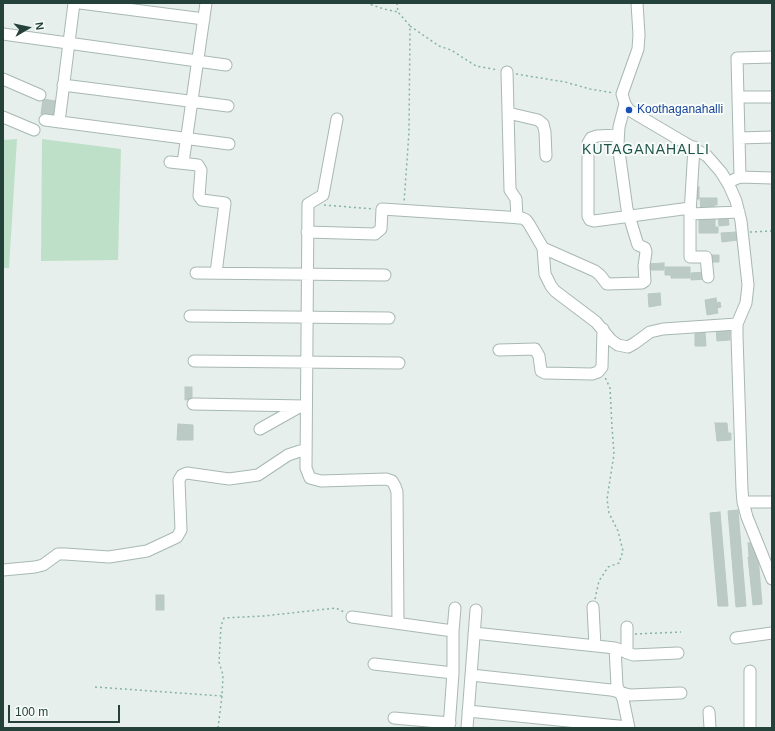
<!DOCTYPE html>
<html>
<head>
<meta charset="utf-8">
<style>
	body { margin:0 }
	#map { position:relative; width:775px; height:731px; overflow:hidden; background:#e6efeb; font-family:Arial,sans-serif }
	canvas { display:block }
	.frame { position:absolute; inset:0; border:4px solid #24423a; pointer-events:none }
	.north { position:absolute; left:8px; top:8px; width:40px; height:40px; -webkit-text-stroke:3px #f7fbf9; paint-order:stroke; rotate:81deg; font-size:11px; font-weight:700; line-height:16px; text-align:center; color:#24423a }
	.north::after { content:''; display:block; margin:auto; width:14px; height:18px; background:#24423a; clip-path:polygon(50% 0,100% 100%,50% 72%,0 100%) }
	.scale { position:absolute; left:8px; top:705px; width:112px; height:18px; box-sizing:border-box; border:2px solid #24423a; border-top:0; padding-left:5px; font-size:12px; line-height:14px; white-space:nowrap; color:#24423a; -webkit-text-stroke:3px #f7fbf9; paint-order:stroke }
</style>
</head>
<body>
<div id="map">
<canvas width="775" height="731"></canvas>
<div class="frame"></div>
<div class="north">N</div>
<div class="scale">100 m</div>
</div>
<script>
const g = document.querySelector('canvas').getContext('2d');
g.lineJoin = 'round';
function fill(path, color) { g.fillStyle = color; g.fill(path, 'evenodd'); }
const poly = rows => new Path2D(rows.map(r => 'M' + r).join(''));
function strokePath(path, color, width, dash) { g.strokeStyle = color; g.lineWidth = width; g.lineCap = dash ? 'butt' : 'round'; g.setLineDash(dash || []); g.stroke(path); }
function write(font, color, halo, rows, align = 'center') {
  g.font = font + ' Arial,sans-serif'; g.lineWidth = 4; g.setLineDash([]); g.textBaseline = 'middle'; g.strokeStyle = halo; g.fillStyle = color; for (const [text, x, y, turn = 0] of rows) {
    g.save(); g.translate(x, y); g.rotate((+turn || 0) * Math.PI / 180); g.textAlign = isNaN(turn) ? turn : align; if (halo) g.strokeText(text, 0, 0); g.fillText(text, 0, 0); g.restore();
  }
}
fill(poly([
	[17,139,9,268,3,268,3,140],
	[42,139,121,149,118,260,41,261]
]), '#bfe0c8');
const building = poly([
	[43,99,56,101,54,115,41,114,43,99],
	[699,187,699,199,692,199,692,188,699,187],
	[700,198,717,198,717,205,714,205,714,211,701,211,700,198],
	[699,216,715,216,715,227,718,227,718,233,699,233,699,216],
	[728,216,729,225,719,226,718,217,728,216],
	[737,232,738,240,722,242,721,233,737,232],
	[709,255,719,255,719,262,709,262,709,255],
	[664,263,664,270,646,270,646,264,664,263],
	[665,267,690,267,690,278,671,278,671,275,665,275,665,267],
	[706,272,706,279,691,280,691,273,706,272],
	[660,293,661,305,649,307,648,294,660,293],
	[716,298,717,303,720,302,721,307,717,308,718,313,707,315,705,300,716,298],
	[716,328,730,328,730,340,717,341,716,328],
	[695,332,705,332,706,346,695,346,695,332],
	[185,387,192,387,192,399,185,400,185,387],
	[715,423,727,423,728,433,731,433,731,440,717,441,715,423],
	[178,424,193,425,193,440,177,440,178,424],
	[738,510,746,606,736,607,728,511,738,510],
	[720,512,728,606,718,606,710,513,720,512],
	[748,543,754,543,756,556,749,556,748,543],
	[758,556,762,604,753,605,748,557,758,556],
	[156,595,164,595,164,610,156,610,156,595]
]);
fill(building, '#bbcac4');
strokePath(building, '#b8c9c2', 1);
const minor = poly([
	[80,3,204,19],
	[637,3,639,35,638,49,622,94,625,104,629,110,707,156,721,172,729,185,736,201,741,221,748,285,746,303,737,324,737,336,742,490,743,502,747,517,772,579],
	[3,34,226,65],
	[507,72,510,190,516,199,517,218],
	[3,79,40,95],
	[63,85,228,106],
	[739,97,772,97],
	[508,113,538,120,543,124,545,132,546,156],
	[3,117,34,130],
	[337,119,323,195,308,204,306,468,310,478,321,481,386,479,392,481,395,486,397,492,398,623],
	[45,120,229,144],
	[59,122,74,3],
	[618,135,597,136,591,138,588,143,588,216,590,220,594,221,690,208],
	[739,138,772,137],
	[694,147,690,214,690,257,706,257,708,277],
	[170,162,198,165,201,170,199,196,202,200,225,203,216,273],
	[183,163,206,3],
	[740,177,737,58,772,57],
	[733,180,740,177,772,178],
	[690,214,739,212],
	[307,232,375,234,381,229,382,209,522,218,526,220,529,224,543,248,545,274,551,286,555,291,596,322,611,340,618,345,628,347,635,343,650,332,663,329,737,324],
	[543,248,595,271,600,275,607,284,642,283,645,281,644,266,646,252,645,248,638,245,637,242,627,209,618,144,619,127,625,104],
	[196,273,385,275],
	[190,316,389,318],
	[499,350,535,349,539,356,541,371,545,373,592,374,598,372,602,367,603,329],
	[194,361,399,363],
	[193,404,306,406],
	[260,429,301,406],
	[743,502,772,502],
	[3,570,35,567,43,565,58,554,65,554,109,557,147,551,177,537,181,530,179,480,182,475,187,473,229,479,258,475,288,455,300,451,306,451],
	[593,607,595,646],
	[352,617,453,631],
	[627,627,627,653],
	[474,633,615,648,633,655,678,653],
	[736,638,772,633],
	[615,648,617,686,623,699,629,728],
	[374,664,453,673],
	[471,675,611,690,630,695,681,693],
	[468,711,628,727],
	[709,712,710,728],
	[394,718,450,723],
	[449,728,453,673,453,631,455,608],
	[467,728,476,610],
	[750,728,750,671]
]);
strokePath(minor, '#a8b8b2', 13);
strokePath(poly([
	[366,3,384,9,398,12],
	[397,3,398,12,410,26,409,132,404,203],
	[410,26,439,46,451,50,476,66,498,70],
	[516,74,565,82,590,89,614,93],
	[324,205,374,209],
	[750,232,772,231],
	[595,599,599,581,608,567,619,563,623,551,618,531,609,513,607,499,614,454,612,427,610,388,605,377],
	[635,634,681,632],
	[95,687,222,696],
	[218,728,222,696,223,675,219,662,221,626,224,618,264,616,336,608,344,612]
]), '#86b3a5', 1.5, [2, 3]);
strokePath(minor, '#fff', 11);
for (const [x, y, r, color] of [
	[629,110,4,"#1a4fb4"]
]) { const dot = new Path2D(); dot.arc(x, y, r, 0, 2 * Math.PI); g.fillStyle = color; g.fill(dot); strokePath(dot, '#f7fbf9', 1.5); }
write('12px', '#164399', '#f7fbf9', [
	["Koothaganahalli",637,110]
], 'left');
g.letterSpacing = '1px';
write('14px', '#1f5548', '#f7fbf9', [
	["KUTAGANAHALLI",646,150]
]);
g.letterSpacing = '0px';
</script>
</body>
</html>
